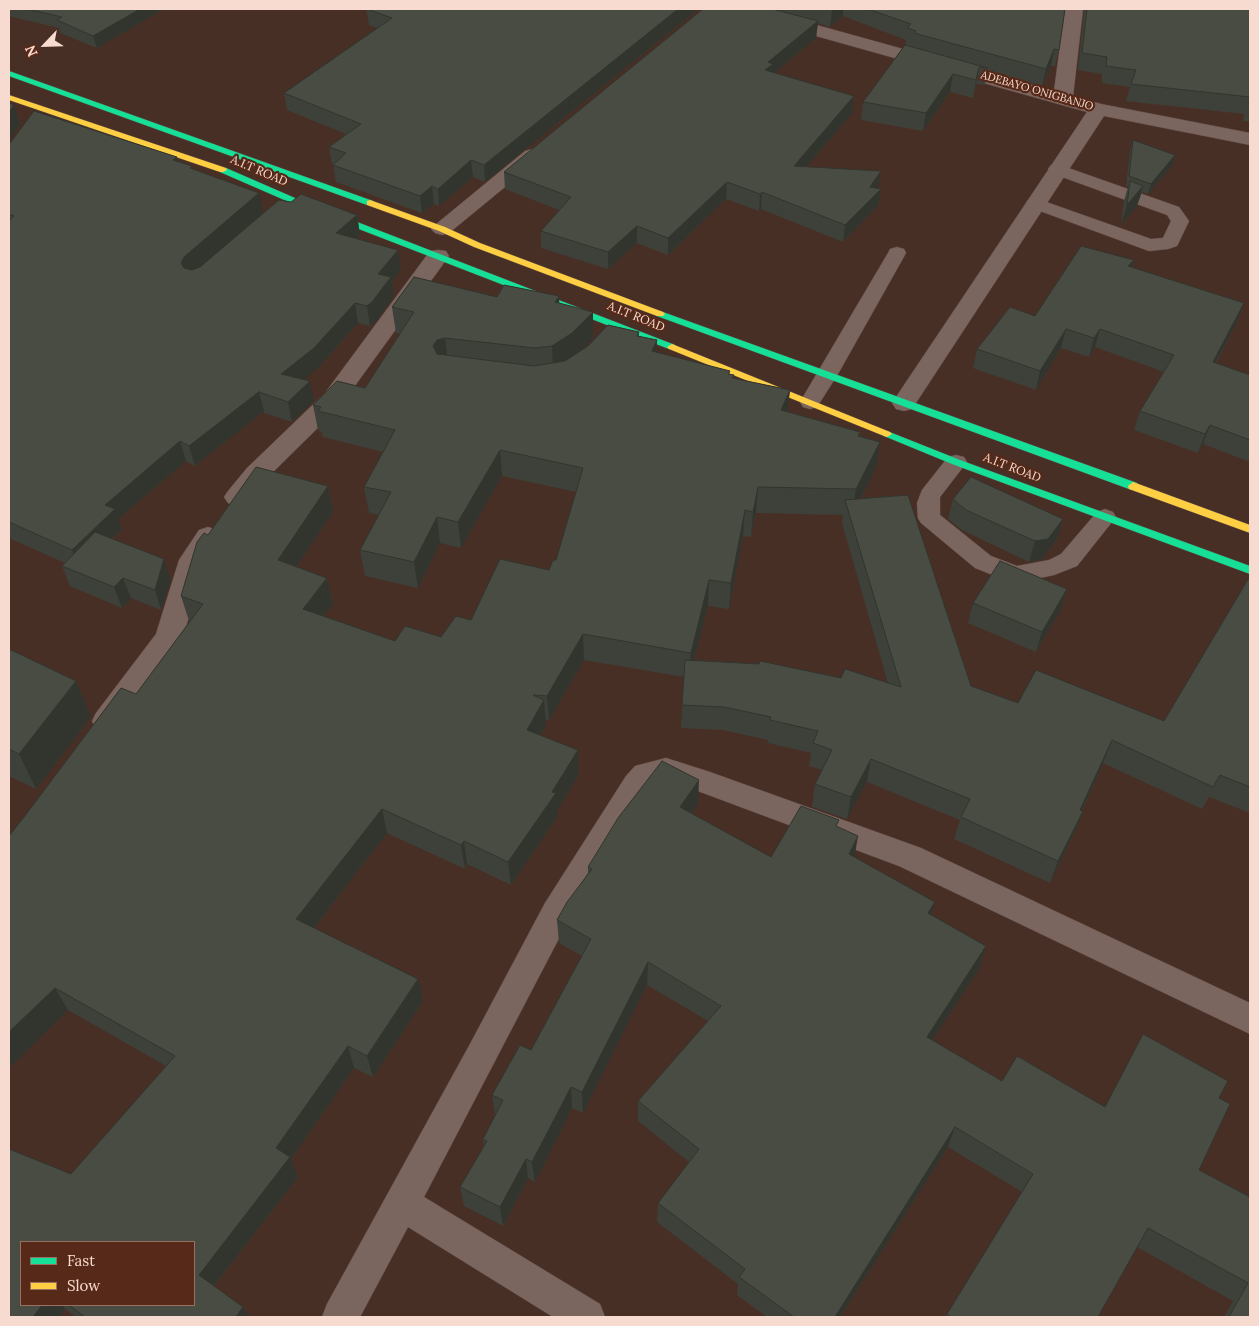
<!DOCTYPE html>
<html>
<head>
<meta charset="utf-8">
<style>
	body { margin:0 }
	#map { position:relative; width:1259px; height:1326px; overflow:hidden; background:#482f26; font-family:Lora,serif }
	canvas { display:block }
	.frame { position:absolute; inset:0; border:10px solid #f8dbd0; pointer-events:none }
	.legend { position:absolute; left:20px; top:1241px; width:175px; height:65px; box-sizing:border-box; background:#562918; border:1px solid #977062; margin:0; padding:6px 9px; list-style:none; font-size:15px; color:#f8dbd0 }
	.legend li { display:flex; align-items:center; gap:10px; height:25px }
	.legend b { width:25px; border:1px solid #977062 }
	.north { position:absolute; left:20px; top:20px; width:50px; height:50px; -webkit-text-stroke:4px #562918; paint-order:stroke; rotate:246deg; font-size:14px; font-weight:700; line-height:20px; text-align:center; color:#f8dbd0 }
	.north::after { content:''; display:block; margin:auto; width:18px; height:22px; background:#f8dbd0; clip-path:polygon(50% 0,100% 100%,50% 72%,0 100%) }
</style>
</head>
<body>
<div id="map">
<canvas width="1259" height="1326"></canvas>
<div class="frame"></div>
<ul class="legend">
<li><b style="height:6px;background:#16e098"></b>Fast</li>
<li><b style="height:6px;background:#ffcf43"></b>Slow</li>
</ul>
<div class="north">N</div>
</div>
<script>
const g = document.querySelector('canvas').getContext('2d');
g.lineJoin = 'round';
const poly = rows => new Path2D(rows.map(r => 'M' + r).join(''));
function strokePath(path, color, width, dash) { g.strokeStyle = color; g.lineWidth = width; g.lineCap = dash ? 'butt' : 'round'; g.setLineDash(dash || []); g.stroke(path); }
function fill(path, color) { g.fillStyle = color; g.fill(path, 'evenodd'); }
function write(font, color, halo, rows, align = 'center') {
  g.font = font + ' Lora,serif'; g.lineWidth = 4.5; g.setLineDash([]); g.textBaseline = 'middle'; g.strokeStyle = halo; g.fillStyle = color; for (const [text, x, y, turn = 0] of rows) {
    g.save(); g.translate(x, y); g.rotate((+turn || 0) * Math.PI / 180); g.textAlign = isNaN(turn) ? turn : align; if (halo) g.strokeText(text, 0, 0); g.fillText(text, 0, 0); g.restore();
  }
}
const lane = poly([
	[1057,164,1179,207,1189,221,1179,242,1177,246,1168,249,1149,251,1029,207,1026,203,1029,199,1035,198,1151,239,1163,238,1171,221,1167,215,1051,173,1048,169,1051,165,1057,164],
	[897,247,904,249,906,253,838,374,817,407,810,409,803,407,800,402,888,253,890,249,897,247],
	[956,455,964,457,967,462,940,497,940,515,991,556,1017,566,1049,560,1061,554,1097,512,1105,509,1113,512,1116,517,1077,566,1054,575,1016,583,1008,581,975,568,921,523,918,518,917,503,922,490,948,457,956,455]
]);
const street = poly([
	[731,9,759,9,1054,91,1065,9,1083,9,1073,96,1101,104,1250,133,1250,145,1104,116,912,409,904,411,896,409,892,403,1087,112,734,13,731,9],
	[532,149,539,151,542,155,539,159,449,233,442,235,435,233,431,229,435,225,525,151,532,149],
	[438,250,446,251,449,256,341,405,265,480,246,503,237,506,228,503,224,497,228,491,247,468,325,393,430,251,438,250],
	[208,527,217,530,221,536,205,562,183,637,179,644,116,729,106,732,96,729,92,721,96,713,156,634,179,560,199,530,208,527],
	[666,758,710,772,921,848,1250,1003,1250,1034,899,866,695,790,666,782,654,784,646,792,567,923,424,1197,600,1304,605,1317,553,1317,408,1227,360,1317,322,1317,327,1304,470,1044,545,903,626,776,635,766,666,758]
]);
const fast = poly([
	[9,71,373,201,374,203,373,205,367,205,9,76,9,71],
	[220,168,226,168,295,198,675,345,677,347,675,349,669,349,289,202,220,172,220,168],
	[660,311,1137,483,1138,486,1133,490,1129,489,657,316,655,314,660,311],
	[887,431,960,460,1250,566,1250,574,952,464,884,436,882,434,884,432,887,431]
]);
const slow = poly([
	[9,95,226,168,227,170,223,172,220,172,9,100,9,95],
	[370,200,445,227,480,243,663,312,665,314,663,316,657,316,474,247,439,231,367,205,367,201,370,200],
	[672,344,890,432,892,434,887,437,884,436,669,349,667,347,672,344],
	[1133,482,1250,525,1250,533,1129,489,1128,486,1133,482]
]);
strokePath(lane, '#614b44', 1);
strokePath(street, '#614b44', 1);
strokePath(fast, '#614b44', 1);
strokePath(slow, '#614b44', 1);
fill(lane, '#7b665f');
fill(street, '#7b665f');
fill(fast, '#16e098');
fill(slow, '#ffcf43');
fill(poly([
	[9,9,164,9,97,48,60,33,59,28,9,16],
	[366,9,698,9,485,182,473,177,439,206,434,204,422,213,336,182,333,165,334,164,332,164,329,147,346,134,287,110,284,93,377,28,369,25],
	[703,9,1065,9,1059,50,1055,66,1051,66,1042,86,987,71,985,85,976,84,973,98,950,92,923,131,861,120,863,102,905,45,906,40,843,16,830,27,818,23,816,38,774,73,854,96,852,113,807,166,881,189,878,206,843,242,761,209,759,211,726,199,668,255,637,243,608,269,541,248,541,231,559,210,505,189,504,172],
	[1084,9,1250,9,1250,122,1243,121,1244,114,1126,101,1130,87,1102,83,1102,74,1078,70],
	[1133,140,1175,155,1172,166,1148,194,1142,192,1137,206,1121,225,1124,201,1128,187,1126,186,1130,151],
	[9,143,179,162,193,169,263,213,199,268,357,215,360,235,356,239,401,270,392,281,394,297,375,322,370,326,358,323,318,368,304,379,314,401,292,422,264,413,264,411,195,466,186,461,118,519,122,529,112,539,171,580,161,610,131,598,122,608,70,586,62,566,65,563,9,538],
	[1132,268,1244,303,1237,322,1216,363,1250,375,1250,462,1203,444,1198,453,1134,430,1140,411,1164,372,1095,347,1089,357,1061,348,1036,390,973,368,977,349,1035,316],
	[414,277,497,297,504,285,559,296,559,303,593,312,593,338,580,351,588,346,608,325,639,332,639,336,657,340,656,352,730,371,729,374,734,375,733,378,790,390,787,411,860,432,860,436,880,442,876,468,861,498,908,495,971,686,1018,703,1036,670,1164,721,1250,576,1250,813,1209,797,1202,809,1103,763,1082,811,1083,811,1074,833,1050,883,954,839,960,820,867,782,847,819,812,807,815,784,822,770,809,766,811,753,768,743,768,740,723,730,681,728,684,677,584,660,549,720,545,720,546,725,540,735,578,750,579,774,557,811,557,817,511,885,467,864,465,869,387,833,314,928,418,979,423,1001,373,1077,354,1068,291,1159,298,1177,214,1286,243,1307,249,1317,76,1317,65,1309,60,1317,9,1317,9,1149,71,1174,166,1066,68,1010,9,1068,9,836,24,817,121,688,136,694,190,621,189,621,181,596,197,542,204,533,208,535,256,467,328,486,333,512,296,567,327,578,333,604,323,616,395,641,405,626,441,637,456,616,471,620,500,559,549,570,553,560,556,560,576,492,502,476,461,548,440,543,418,588,365,576,360,550,379,515,369,513,364,487,383,452,323,437,322,432,318,430,313,405,337,381,365,388,400,334,396,333,392,307],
	[756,513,843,515,842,523,888,683,845,669,841,678,760,661,759,664,694,660,708,606,729,609,743,536,751,537],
	[21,1242,194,1242,194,1305,21,1305],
	[953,499,1057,539,1042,559,1029,562,962,530,948,519],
	[973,603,1061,609,1036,652,968,623],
	[9,649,76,681,91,717,36,789,9,776],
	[698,804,691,813,771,857,837,827,854,857,931,914,979,969,932,1040,1002,1081,1105,1107,1219,1098,1199,1170,1250,1197,1250,1317,1224,1317,1233,1301,1137,1247,1098,1317,945,1317,1022,1192,948,1147,840,1317,767,1317,737,1295,738,1284,657,1222,658,1203,689,1162,638,1121,638,1101,708,1021,647,985,583,1113,572,1108,535,1182,528,1178,503,1226,464,1206,460,1187,484,1146,483,1139,495,1115,492,1095,531,1050,582,956,559,943,557,920,588,873,588,867]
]), '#3e4139');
fill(poly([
	[140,9,164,9,97,48,93,36],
	[678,9,698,9,485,182,484,165],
	[833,9,843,9,843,16,830,27,832,10],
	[818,21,816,38,773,74,765,70,768,62],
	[1054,49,1051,66,1042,86,1046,69],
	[979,67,976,84,973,98,976,80],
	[953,74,950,92,923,131,926,113],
	[854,96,852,113,793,183,794,166],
	[14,105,20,124,9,141,9,112],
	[1175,155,1172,166,1148,194,1151,184],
	[177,157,182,176,173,160],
	[471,160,473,177,439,206,438,189],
	[881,171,878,188,872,198,881,189,878,206,843,242,845,225],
	[727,182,726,199,668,255,668,238],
	[432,186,434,204,422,213,420,196],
	[1143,186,1137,206,1121,225,1127,205],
	[762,192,761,209,759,211,760,194],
	[259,193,263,213,189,277,181,263,184,257],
	[357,215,360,235,340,253,336,233],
	[637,226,637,243,608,269,608,252],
	[398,250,401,270,392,281,394,297,375,322,370,326,367,306,378,274],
	[1134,260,1129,279,1128,266],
	[559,296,560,321,555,302],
	[355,303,358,323,318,368,286,394,281,374],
	[1244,303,1237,322,1206,380,1213,362],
	[593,312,593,338,573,359,553,372,552,346],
	[1066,329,1061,348,1036,390,1040,371],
	[1100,329,1095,347,1089,357,1094,338],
	[445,338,448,364,436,372,433,346,437,340],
	[657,340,656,366,652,351],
	[310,381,314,401,292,422,288,402],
	[790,390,787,416,781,410],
	[260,391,259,392,264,411,195,466,189,446],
	[1210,425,1203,444,1198,453,1205,434],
	[180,441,186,461,118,519,122,529,79,569,72,550,105,505],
	[880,442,876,468,852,515,856,489],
	[500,450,502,476,461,548,458,522],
	[328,486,333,512,284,585,278,560],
	[758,487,756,513,751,537,753,512],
	[745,510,743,536,729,609,731,583],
	[437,517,440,543,418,588,414,562],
	[1063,519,1057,539,1042,559,1029,562,1035,541],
	[164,559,171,580,161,610,155,590],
	[123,578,131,598,122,608,114,587],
	[327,578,333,604,309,634,303,609],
	[709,580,708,606,689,678,691,653],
	[1067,589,1061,609,1036,652,1042,632],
	[583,634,584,660,549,720,547,696],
	[76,681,91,717,36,789,19,754],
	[544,700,546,725,529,754,527,730],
	[1112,740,1103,763,1072,832,1080,810],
	[578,750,579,774,557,811,557,817,511,885,508,862],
	[871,759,867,782,847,819,851,797],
	[699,780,698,804,679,831,680,807],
	[382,809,387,833,303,942,296,919],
	[1083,811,1074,833,1050,883,1058,861],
	[858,836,854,860,849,854],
	[464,841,467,864,465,869,461,845],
	[935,902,928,925,928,913],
	[986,946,979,969,920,1059,927,1037],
	[648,962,647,985,583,1113,582,1092],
	[418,979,423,1001,373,1077,367,1056],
	[55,988,68,1010,9,1068,9,1032],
	[348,1046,354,1068,291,1159,298,1177,209,1292,199,1275,276,1148],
	[571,1087,572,1108,535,1182,532,1162],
	[955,1127,948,1147,840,1317,835,1317],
	[526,1159,528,1178,503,1226,500,1207],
	[42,1305,62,1305,65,1309,60,1317,33,1317],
	[243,1307,249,1317,236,1317]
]), '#32352e');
const building = poly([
	[27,9,140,9,93,36,57,20,62,17,27,9],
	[367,9,678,9,484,165,471,160,438,189,432,186,420,196,333,165,346,153,329,147,361,124,284,93,392,18,367,9],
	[703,9,772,9,818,21,768,62,773,64,765,70,854,96,794,166,881,171,870,187,881,189,845,225,762,192,760,194,727,182,668,238,637,226,608,252,541,231,571,197,504,172,703,9],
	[868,9,1065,9,1059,50,1054,49,1046,69,914,33,916,31,907,28,911,24,868,9],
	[1087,9,1250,9,1250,104,1249,104,1250,97,1131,84,1136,70,1106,66,1107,57,1082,53,1087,9],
	[905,45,988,68,979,67,976,80,953,74,926,113,863,102,905,45],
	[9,103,14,105,9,112,9,103],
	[34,111,177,157,173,160,192,166,190,168,259,193,184,257,181,263,184,268,192,270,200,267,279,200,291,202,301,194,357,215,336,233,398,250,378,274,391,277,372,302,367,306,355,303,314,348,281,374,310,381,288,402,259,392,260,391,189,446,180,441,105,505,115,509,72,550,9,522,9,221,14,216,9,214,9,143,11,142,34,111],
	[1133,140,1175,155,1151,184,1129,176,1133,140],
	[1130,181,1143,186,1127,205,1130,181],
	[1081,246,1134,260,1128,266,1244,303,1213,362,1250,375,1250,440,1210,425,1205,434,1140,411,1174,355,1100,329,1094,338,1066,329,1040,371,977,349,1010,307,1035,316,1081,246],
	[414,277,497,297,504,285,559,296,555,302,593,312,572,333,552,346,535,348,445,338,437,340,433,346,437,354,534,366,565,361,588,346,608,325,639,332,637,336,657,340,652,351,730,371,728,374,734,375,732,378,790,390,781,410,860,432,858,436,880,442,856,489,758,487,753,512,745,510,731,583,709,580,691,653,583,634,547,696,533,695,544,700,527,730,578,750,552,792,556,793,508,862,464,841,461,845,382,809,296,919,418,979,367,1056,348,1046,276,1148,290,1157,199,1275,243,1307,236,1317,85,1317,69,1305,194,1305,194,1242,21,1242,21,1305,42,1305,33,1317,9,1317,9,1149,71,1174,175,1056,55,988,9,1032,9,836,24,817,121,688,136,694,203,604,181,596,197,542,204,533,208,535,256,467,328,486,278,560,327,578,303,609,395,641,405,626,441,637,456,616,471,620,500,559,549,570,553,560,556,560,583,468,500,450,458,522,437,517,414,562,360,550,391,492,364,487,395,430,318,411,321,407,313,405,337,381,365,388,414,312,392,307,414,277],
	[971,477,1063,519,1048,539,1035,541,966,510,953,499,971,477],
	[908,495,971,686,1018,703,1036,670,1164,721,1250,576,1250,787,1220,775,1213,787,1112,740,1080,810,1083,811,1058,861,961,817,970,799,871,759,851,797,815,784,832,750,813,743,818,731,770,720,771,717,724,707,682,705,685,660,759,664,760,661,841,678,845,669,901,687,845,500,908,495],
	[95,532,164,559,155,590,123,578,114,587,62,566,95,532],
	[1000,561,1067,589,1042,632,973,603,1000,561],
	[9,649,76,681,19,754,9,749,9,649],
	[662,761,699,780,680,807,771,857,801,806,839,820,836,826,858,836,849,854,935,902,928,913,986,946,927,1037,1002,1081,1017,1056,1105,1107,1143,1034,1228,1081,1219,1098,1230,1104,1199,1170,1250,1197,1250,1317,1229,1317,1248,1283,1148,1228,1098,1317,951,1317,947,1314,1033,1174,955,1127,835,1317,794,1317,739,1277,745,1269,658,1203,699,1149,638,1101,721,1006,648,962,582,1092,571,1087,532,1162,526,1159,500,1207,460,1187,487,1141,483,1139,503,1100,492,1095,520,1045,531,1050,591,939,557,920,567,902,592,869,588,867,618,818,662,761]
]);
fill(building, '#484c42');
strokePath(building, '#32352e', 1);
write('11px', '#f8dbd0', '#562918', [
	["ADEBAYO ONIGBANJO",1037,91,16]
]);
write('12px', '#f8dbd0', '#562918', [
	["A.I.T ROAD",259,171,23],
	["A.I.T ROAD",636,317,22],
	["A.I.T ROAD",1012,468,21]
]);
</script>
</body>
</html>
